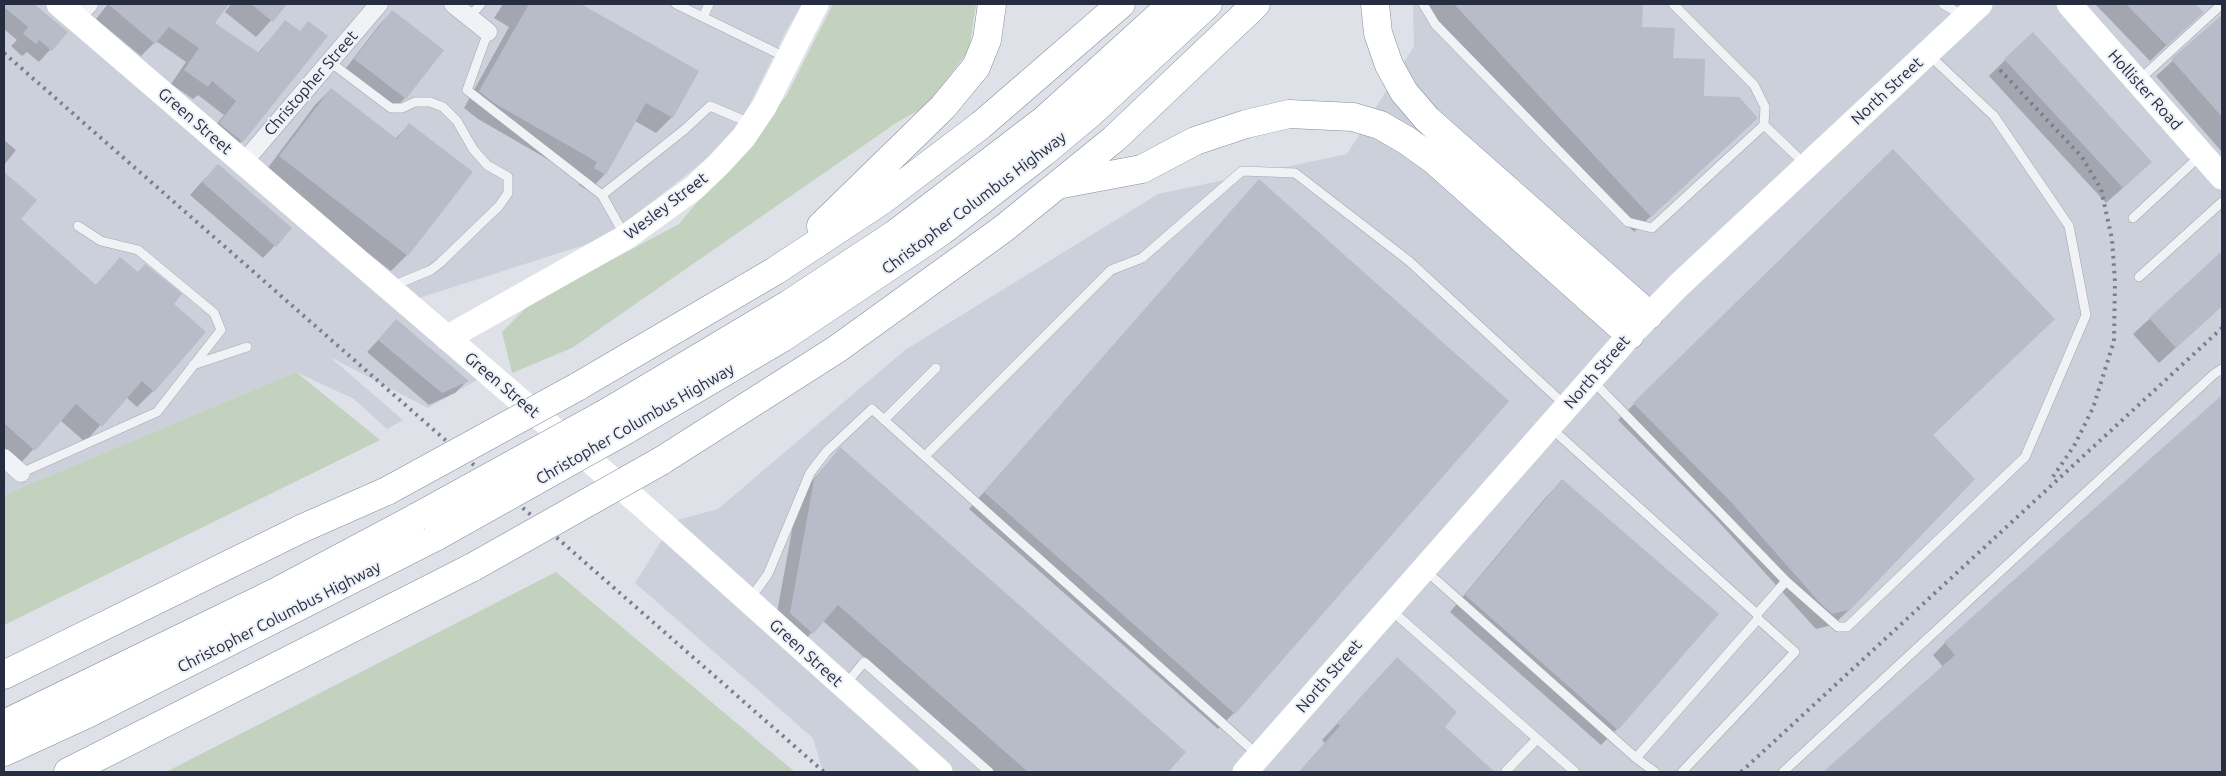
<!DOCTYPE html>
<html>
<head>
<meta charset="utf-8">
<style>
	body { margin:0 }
	#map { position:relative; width:2226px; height:776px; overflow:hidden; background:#dee1e8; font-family:Ubuntu,sans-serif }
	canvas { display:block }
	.frame { position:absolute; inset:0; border:5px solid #272d40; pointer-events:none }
</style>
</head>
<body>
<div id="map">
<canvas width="2226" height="776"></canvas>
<div class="frame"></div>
</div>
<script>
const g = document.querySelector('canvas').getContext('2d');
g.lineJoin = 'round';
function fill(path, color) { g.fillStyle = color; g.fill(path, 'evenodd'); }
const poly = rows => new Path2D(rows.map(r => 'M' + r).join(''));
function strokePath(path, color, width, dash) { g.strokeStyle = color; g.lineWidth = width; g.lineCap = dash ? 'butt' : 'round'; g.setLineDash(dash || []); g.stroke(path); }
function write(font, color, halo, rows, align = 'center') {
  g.font = font + ' Ubuntu,sans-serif'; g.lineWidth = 4; g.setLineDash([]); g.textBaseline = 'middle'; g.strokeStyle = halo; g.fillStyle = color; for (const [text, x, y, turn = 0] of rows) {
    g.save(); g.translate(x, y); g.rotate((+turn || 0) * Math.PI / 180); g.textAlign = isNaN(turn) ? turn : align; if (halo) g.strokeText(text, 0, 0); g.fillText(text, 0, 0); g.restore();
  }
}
fill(poly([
	[4,4,803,4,786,31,733,138,606,238,419,298,477,380,428,408,330,357,403,420,387,429,354,399,296,372,4,495],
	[1413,4,2222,4,2222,772,823,772,813,738,635,583,674,521,718,509,905,350,1158,194,1347,154,1414,46]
]), '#ccd0da');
fill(poly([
	[833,4,976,4,969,50,928,105,896,123,572,348,512,373,502,332,531,303,679,224,787,95],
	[296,372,380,440,4,625,4,495],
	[556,572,795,772,166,772]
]), '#c2d2bf');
fill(poly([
	[4,4,32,4,66,32,39,62,27,52,22,56,11,46,17,40,4,29],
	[108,4,228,4,213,24,257,54,286,21,299,32,326,37,242,141,228,155,206,137,224,115,198,95,193,99,171,84,186,62,156,41,141,56,96,19],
	[231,4,286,4,256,37,225,12],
	[503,4,578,4,698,72,672,117,656,133,635,121,605,174,589,191,579,185,582,179,478,119,464,108,509,27,494,18],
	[1423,4,1642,4,1641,28,1703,97,1740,133,1634,232],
	[2095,4,2194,4,2202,12,2150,61],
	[392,12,405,98,393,110,343,72,380,24],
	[2222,16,2222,152,2156,76],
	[2005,60,2134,178,2106,203,1989,76],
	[331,89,395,139,409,125,407,255,391,271,264,173,315,105],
	[4,140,16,150,4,165],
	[4,174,35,200,20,219,95,286,120,259,172,304,153,391,137,407,126,397,85,442,60,420,18,466,4,453],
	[206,177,290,229,263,258,190,195],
	[1259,181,1234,713,1218,729,969,509],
	[2222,252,2222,306,2159,363,2133,334],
	[396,321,467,381,455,393,429,405,367,352],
	[2222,396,2222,772,1825,772,1943,667,1933,655,1945,643],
	[1634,404,1932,435,1850,609,1833,625,1816,629,1716,519,1618,420],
	[840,449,1184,752,1166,772,994,772,823,621,796,649,774,629,798,497],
	[1562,481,1617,729,1601,745,1450,612,1546,497],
	[1397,659,1443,727,1493,772,1299,772,1325,743,1322,740]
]), '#0003');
fill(poly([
	[4,4,34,4,68,32,52,51,39,40,36,44,23,34,28,27,4,7],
	[108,4,229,4,215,23,259,53,285,20,300,31,308,21,328,36,243,142,219,123,236,101,212,81,208,87,184,70,199,48,169,27,155,44],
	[251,4,287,4,273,22],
	[529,4,581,4,699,71,673,118,646,103,606,175,594,168,597,162,494,103,479,91],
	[1454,4,1643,4,1642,27,1675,28,1673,58,1705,59,1704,96,1739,97,1758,118,1651,217],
	[2126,4,2195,4,2204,12,2167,46],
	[392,10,444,50,406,99,354,59],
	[2222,15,2222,117,2171,59],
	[2033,32,2152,162,2123,188,2004,59],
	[331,88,397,139,409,123,473,172,408,256,279,156],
	[1893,149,2055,319,1933,435,1975,479,1850,610,1832,614,1820,603,1732,503,1633,403],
	[218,164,292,228,276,247,202,182],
	[4,172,37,200,21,219,96,285,120,257,138,272,145,264,182,294,174,304,206,332,154,392,142,381,102,427,76,404,35,451,4,423],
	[1259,179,1509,401,1235,714,984,492],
	[2222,251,2222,306,2176,348,2149,318],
	[396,319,469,381,442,393,378,340],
	[2222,395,2222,772,1823,772,1955,655,1944,642],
	[840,447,1186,752,1168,772,1028,772,838,605,813,634,790,613,814,480],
	[1562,479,1719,614,1618,730,1465,595],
	[1397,657,1457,712,1445,727,1495,772,1299,772,1340,726,1337,723]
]), '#b8bcc8');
const lane = poly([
	[676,4,787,58],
	[1423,4,1435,24,1628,222,1652,228,1764,125],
	[1673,4,1754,85,1765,107,1764,125,1805,164],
	[1943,4,1964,16],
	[469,17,481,4],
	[703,17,709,4],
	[488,32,467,90,602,195,625,236],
	[330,62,391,108,402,108,415,102,430,102,443,107,457,121,473,149,487,165,508,177,508,193,499,206,440,263,431,270,390,287],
	[2139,80,2222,4],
	[602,195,684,130,710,106,750,123],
	[2133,218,2200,156],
	[2139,277,2222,202],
	[193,365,247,347],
	[1593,381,1786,581,1838,627,1847,627,2025,457,2086,315,2069,226,1994,116,1928,54],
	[884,420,936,368],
	[925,456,1111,270,1142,258,1242,171,1295,173,1409,261,1566,406],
	[21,473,157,412,221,330,214,313,138,250,101,241,78,226],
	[1425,570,1636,758,1758,619,1757,614,1551,428],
	[750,599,768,574,810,473,826,452,872,409,1259,756],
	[1391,610,1575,772],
	[1757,614,1786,581],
	[846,684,864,662,989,772],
	[1636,758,1655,772],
	[1506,771,1537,739],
	[1682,772,1795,652,1758,619],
	[1783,772,2214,374,2222,369]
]);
const street = poly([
	[453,4,488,32],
	[76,18,89,4],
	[243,163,379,4],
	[4,458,21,473]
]);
const highway = poly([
	[1375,4,1378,33,1389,65,1404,92,1427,119,1649,315],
	[1062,184,1142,169,1195,141,1246,124,1289,114,1353,117,1380,125,1406,140,1434,160,1630,335],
	[821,226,943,107,976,67,987,40,992,4],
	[577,387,775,271,881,201,981,125,1121,4],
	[606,413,789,304,895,234,1044,120,1172,4],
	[626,430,782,338,942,231,1043,153,1092,112,1208,4],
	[661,461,837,349,1003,229,1114,139,1256,4],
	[4,675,303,528,387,491],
	[4,724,274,593,417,517],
	[4,752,87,714,437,536],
	[68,772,473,567]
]);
strokePath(lane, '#a3a7b2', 10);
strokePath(street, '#a3a7b2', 19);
strokePath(highway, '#858d9f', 29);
strokePath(lane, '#f1f2f6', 9);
strokePath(street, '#f1f2f6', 18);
strokePath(poly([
	[59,4,644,507,940,772],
	[2069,4,2222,177],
	[447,338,626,237,694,188,718,165,743,138,764,107,816,4],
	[1245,772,1630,335,1679,285,1980,4]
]), '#fff', 25);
strokePath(highway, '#fff', 28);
strokePath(poly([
	[4,53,824,772],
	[2000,70,2082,157,2101,189,2112,239,2115,282,2114,341,2093,408,2074,446,2050,481],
	[1741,772,2222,328]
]), '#777e92', 4, [2.5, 5]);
const highwayBridge = poly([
	[387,491,577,387],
	[417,517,606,413],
	[437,536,626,430],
	[473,567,661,461]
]);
strokePath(highwayBridge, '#858d9f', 29, []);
strokePath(highwayBridge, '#fff', 28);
write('16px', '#272d40', '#edf0f6', [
	["Christopher Street",311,83,-49],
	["Hollister Road",2145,90,48],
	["North Street",1887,91,-43],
	["Green Street",195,121,41],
	["Christopher Columbus Highway",974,203,-37],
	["Wesley Street",666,206,-37],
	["North Street",1597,372,-49],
	["Green Street",502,385,40],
	["Christopher Columbus Highway",635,424,-30],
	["Christopher Columbus Highway",279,617,-27],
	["Green Street",806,653,42],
	["North Street",1329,676,-49]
]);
</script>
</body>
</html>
